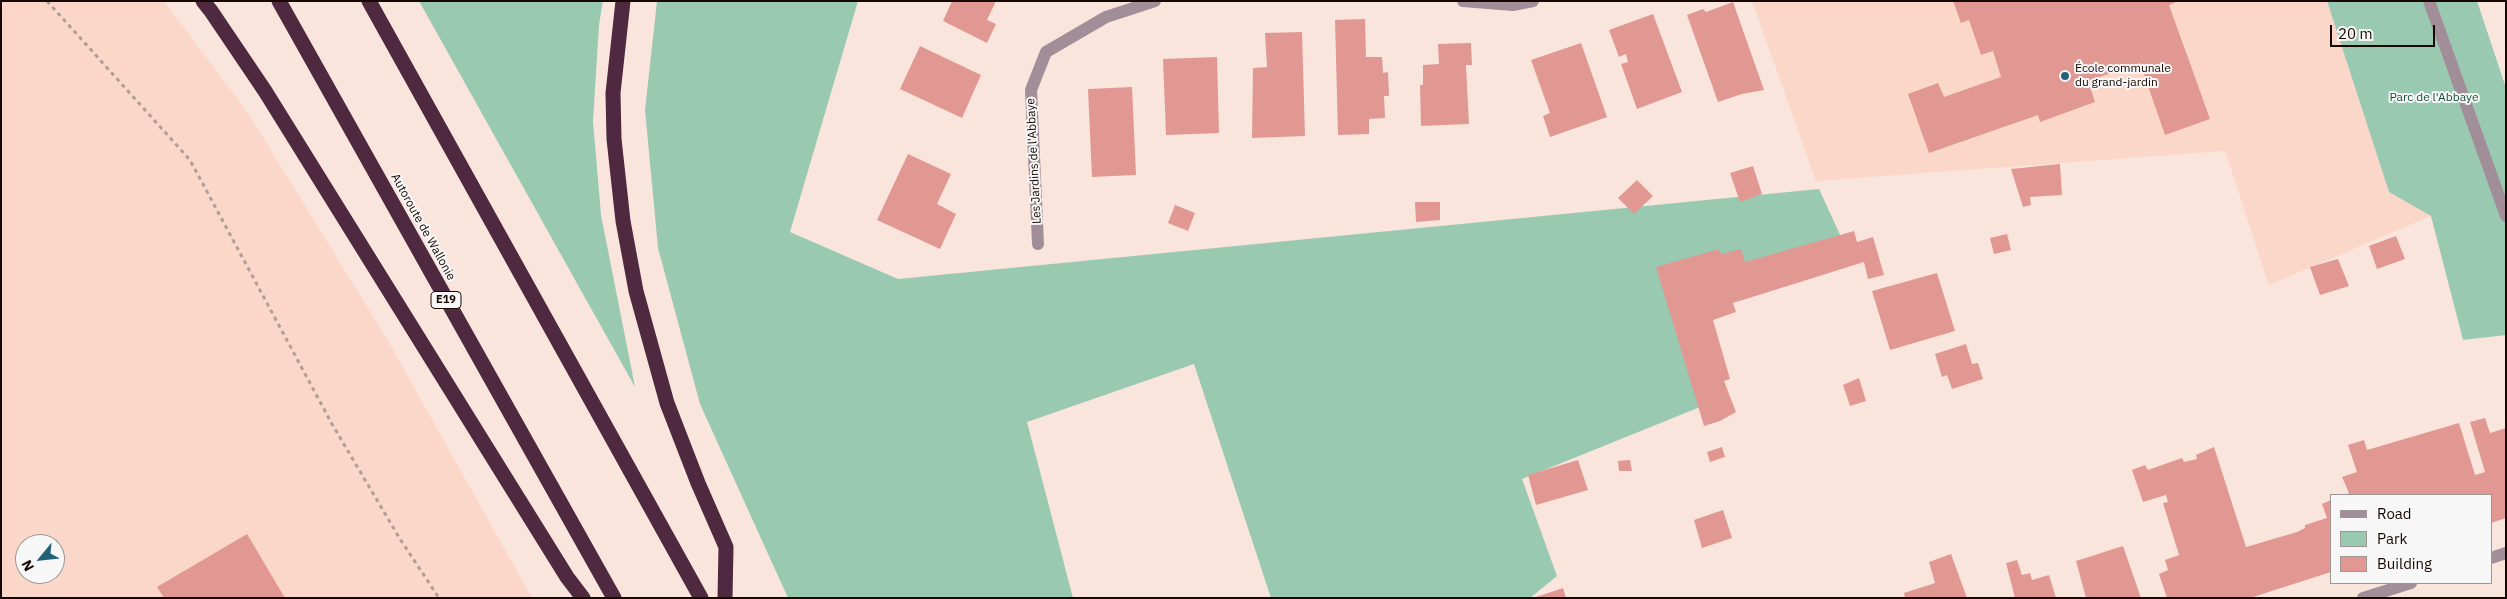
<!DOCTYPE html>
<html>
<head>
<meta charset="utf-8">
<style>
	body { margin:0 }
	#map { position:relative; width:2507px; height:599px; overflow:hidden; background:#fae5dd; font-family:"IBM Plex Sans",sans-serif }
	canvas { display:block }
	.frame { position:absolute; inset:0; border:2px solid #180803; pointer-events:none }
	.legend { position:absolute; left:2330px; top:494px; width:162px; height:90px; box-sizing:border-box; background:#f7f7f7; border:1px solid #9e9795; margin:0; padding:6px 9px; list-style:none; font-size:15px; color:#180803 }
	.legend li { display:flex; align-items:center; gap:10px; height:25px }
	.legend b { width:25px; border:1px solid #9e9795 }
	.north { position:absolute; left:15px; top:534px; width:50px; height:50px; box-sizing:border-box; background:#f7f7f7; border:1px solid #9e9795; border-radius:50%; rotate:242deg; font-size:14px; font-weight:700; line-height:20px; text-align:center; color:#180803 }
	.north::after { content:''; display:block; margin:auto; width:18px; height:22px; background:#236378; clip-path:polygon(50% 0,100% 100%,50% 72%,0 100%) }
	.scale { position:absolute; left:2330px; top:25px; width:105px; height:22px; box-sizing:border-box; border:2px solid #180803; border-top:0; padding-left:6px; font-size:15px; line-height:18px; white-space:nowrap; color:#180803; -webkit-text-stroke:4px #f7f7f7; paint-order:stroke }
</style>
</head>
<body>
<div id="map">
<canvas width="2507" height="599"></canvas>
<div class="frame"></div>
<ul class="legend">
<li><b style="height:6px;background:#a28e99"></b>Road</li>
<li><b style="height:14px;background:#9ac9b2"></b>Park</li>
<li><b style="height:14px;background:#e19893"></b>Building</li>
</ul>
<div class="north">N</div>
<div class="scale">20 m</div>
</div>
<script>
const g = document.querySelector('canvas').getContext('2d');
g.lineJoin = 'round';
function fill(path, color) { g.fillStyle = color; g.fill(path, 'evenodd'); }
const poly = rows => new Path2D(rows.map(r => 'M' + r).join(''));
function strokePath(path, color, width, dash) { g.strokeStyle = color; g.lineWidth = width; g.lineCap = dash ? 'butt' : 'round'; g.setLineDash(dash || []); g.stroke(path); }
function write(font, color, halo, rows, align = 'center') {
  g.font = font + ' "IBM Plex Sans",sans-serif'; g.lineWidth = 4; g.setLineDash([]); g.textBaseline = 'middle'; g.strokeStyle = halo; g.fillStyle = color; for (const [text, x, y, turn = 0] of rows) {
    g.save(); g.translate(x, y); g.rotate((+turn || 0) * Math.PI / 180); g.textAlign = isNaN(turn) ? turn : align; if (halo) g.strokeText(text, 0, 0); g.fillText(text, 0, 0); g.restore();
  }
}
fill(poly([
	[1,1,164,1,248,113,387,339,532,598,1,598],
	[25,544,55,544,55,574,25,574],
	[1752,1,2327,1,2389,192,2431,216,2269,285,2225,151,1816,181]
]), '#fbd7c9');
fill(poly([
	[419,1,603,1,599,25,593,121,601,215,635,387],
	[657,1,858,1,790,232,898,279,1819,189,1842,239,1678,296,1715,401,1522,479,1557,576,1530,598,1271,598,1194,364,1027,422,1073,598,788,598,700,404,658,248,645,110],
	[2327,1,2477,1,2506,88,2506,335,2463,340,2431,216,2389,192]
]), '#9ac9b2');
fill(poly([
	[952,1,996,1,987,20,996,24,987,43,943,21],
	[1953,1,2178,1,2169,5,2210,119,2165,135,2140,63,2088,81,2095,102,2040,122,2038,115,1929,153,1908,94,1938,83,1944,97,2001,77,1993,51,1981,55,1969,20,1961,23],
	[1733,2,1764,90,1742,94,1718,102,1687,15,1703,9,1706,12],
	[1653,14,1682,92,1637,109,1621,64,1628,62,1626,54,1619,57,1609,30],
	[1365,19,1366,57,1382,57,1383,73,1388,72,1389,96,1384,96,1385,118,1369,119,1369,134,1338,135,1335,20],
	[1302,32,1305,136,1252,138,1253,68,1267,67,1265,33],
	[1471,43,1472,65,1466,65,1469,124,1421,126,1420,85,1423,85,1423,65,1439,64,1438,44],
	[1581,43,1607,117,1550,137,1543,116,1550,113,1531,60],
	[920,46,981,75,962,118,900,89],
	[1217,57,1219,133,1166,135,1163,59],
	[1132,87,1136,175,1092,177,1088,89],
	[908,154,951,174,937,204,956,214,940,249,877,220],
	[2060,164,2062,195,2030,197,2031,205,2023,207,2011,169],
	[1753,166,1762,194,1740,202,1730,173],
	[1637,180,1653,196,1634,214,1618,198],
	[1415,202,1440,202,1440,220,1416,222],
	[1175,205,1195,213,1188,231,1168,223],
	[1854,231,1857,242,1873,237,1884,275,1868,279,1864,262,1733,303,1736,312,1713,320,1730,379,1724,381,1736,412,1720,421,1704,426,1656,267,1719,249,1721,254,1741,249,1745,262],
	[2007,234,2011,250,1994,254,1990,238],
	[2396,236,2405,259,2377,269,2369,246],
	[2338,259,2349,286,2320,295,2310,267],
	[1937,273,1955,331,1890,350,1872,291],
	[1966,344,1972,364,1978,363,1983,379,1952,389,1947,375,1942,377,1935,354],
	[1859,378,1866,401,1850,406,1843,385],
	[2485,418,2490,433,2506,428,2506,518,2491,523,2491,495,2344,495,2349,493,2342,477,2357,472,2348,445,2364,440,2367,450,2459,423,2475,475,2485,472,2470,422],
	[1722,447,1725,457,1710,462,1707,452],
	[2214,447,2246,547,2297,532,2305,528,2305,525,2327,518,2322,504,2331,500,2331,572,2250,598,2167,598,2159,574,2168,570,2165,560,2179,555,2163,503,2168,502,2166,495,2143,502,2132,470,2145,465,2148,470,2182,458,2184,462,2197,459,2196,455],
	[1578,460,1588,490,1536,505,1528,475],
	[1630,460,1632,471,1619,471,1618,461],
	[1723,510,1732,538,1702,548,1694,520],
	[247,534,285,598,164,598,157,587],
	[2123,546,2141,598,2086,598,2076,561],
	[1951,554,1967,598,1905,598,1904,593,1935,583,1929,562],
	[2017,560,2022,575,2030,573,2032,580,2049,575,2056,598,2015,598,2006,563],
	[1563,588,1566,598,1536,598,1536,597]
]), '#e19893');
strokePath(poly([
	[47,1,190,160,332,424,400,539,439,598]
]), '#b19e97', 3, [4, 4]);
strokePath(poly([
	[2429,1,2506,216]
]), '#a28e99', 12);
strokePath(poly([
	[1463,1,1513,5,1533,1],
	[1038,244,1031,90,1046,52,1106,17,1155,1],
	[2491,558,2506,553],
	[2363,598,2411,583]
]), '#a28e99', 12);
strokePath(poly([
	[203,1,211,11,265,91,567,577,583,598],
	[279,1,614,598],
	[369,1,701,598],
	[623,1,613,93,614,139,623,221,636,291,667,403,698,483,726,547,725,598]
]), '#4e2940', 15);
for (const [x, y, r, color] of [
	[2065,76,5,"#236378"]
]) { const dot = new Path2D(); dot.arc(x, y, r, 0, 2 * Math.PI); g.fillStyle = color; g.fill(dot); strokePath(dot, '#f7f7f7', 2); }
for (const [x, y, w] of [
	[446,300,30]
]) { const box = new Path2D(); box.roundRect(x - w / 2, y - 8.5, w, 17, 4); g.fillStyle = '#f7f7f7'; g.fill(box); strokePath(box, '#180803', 1); }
write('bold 11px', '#180803', null, [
	["E19",446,300]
]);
write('12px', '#180803', '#f7f7f7', [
	["École communale",2075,69],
	["du grand-jardin",2075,83]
], 'left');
write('12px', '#144f38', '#f7f7f7', [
	["Parc de l'Abbaye",2434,98]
]);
write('12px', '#180803', '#f7f7f7', [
	["Les Jardins de l'Abbaye",1034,161,-93],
	["Autoroute de Wallonie",423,227,61]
]);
</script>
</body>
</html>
